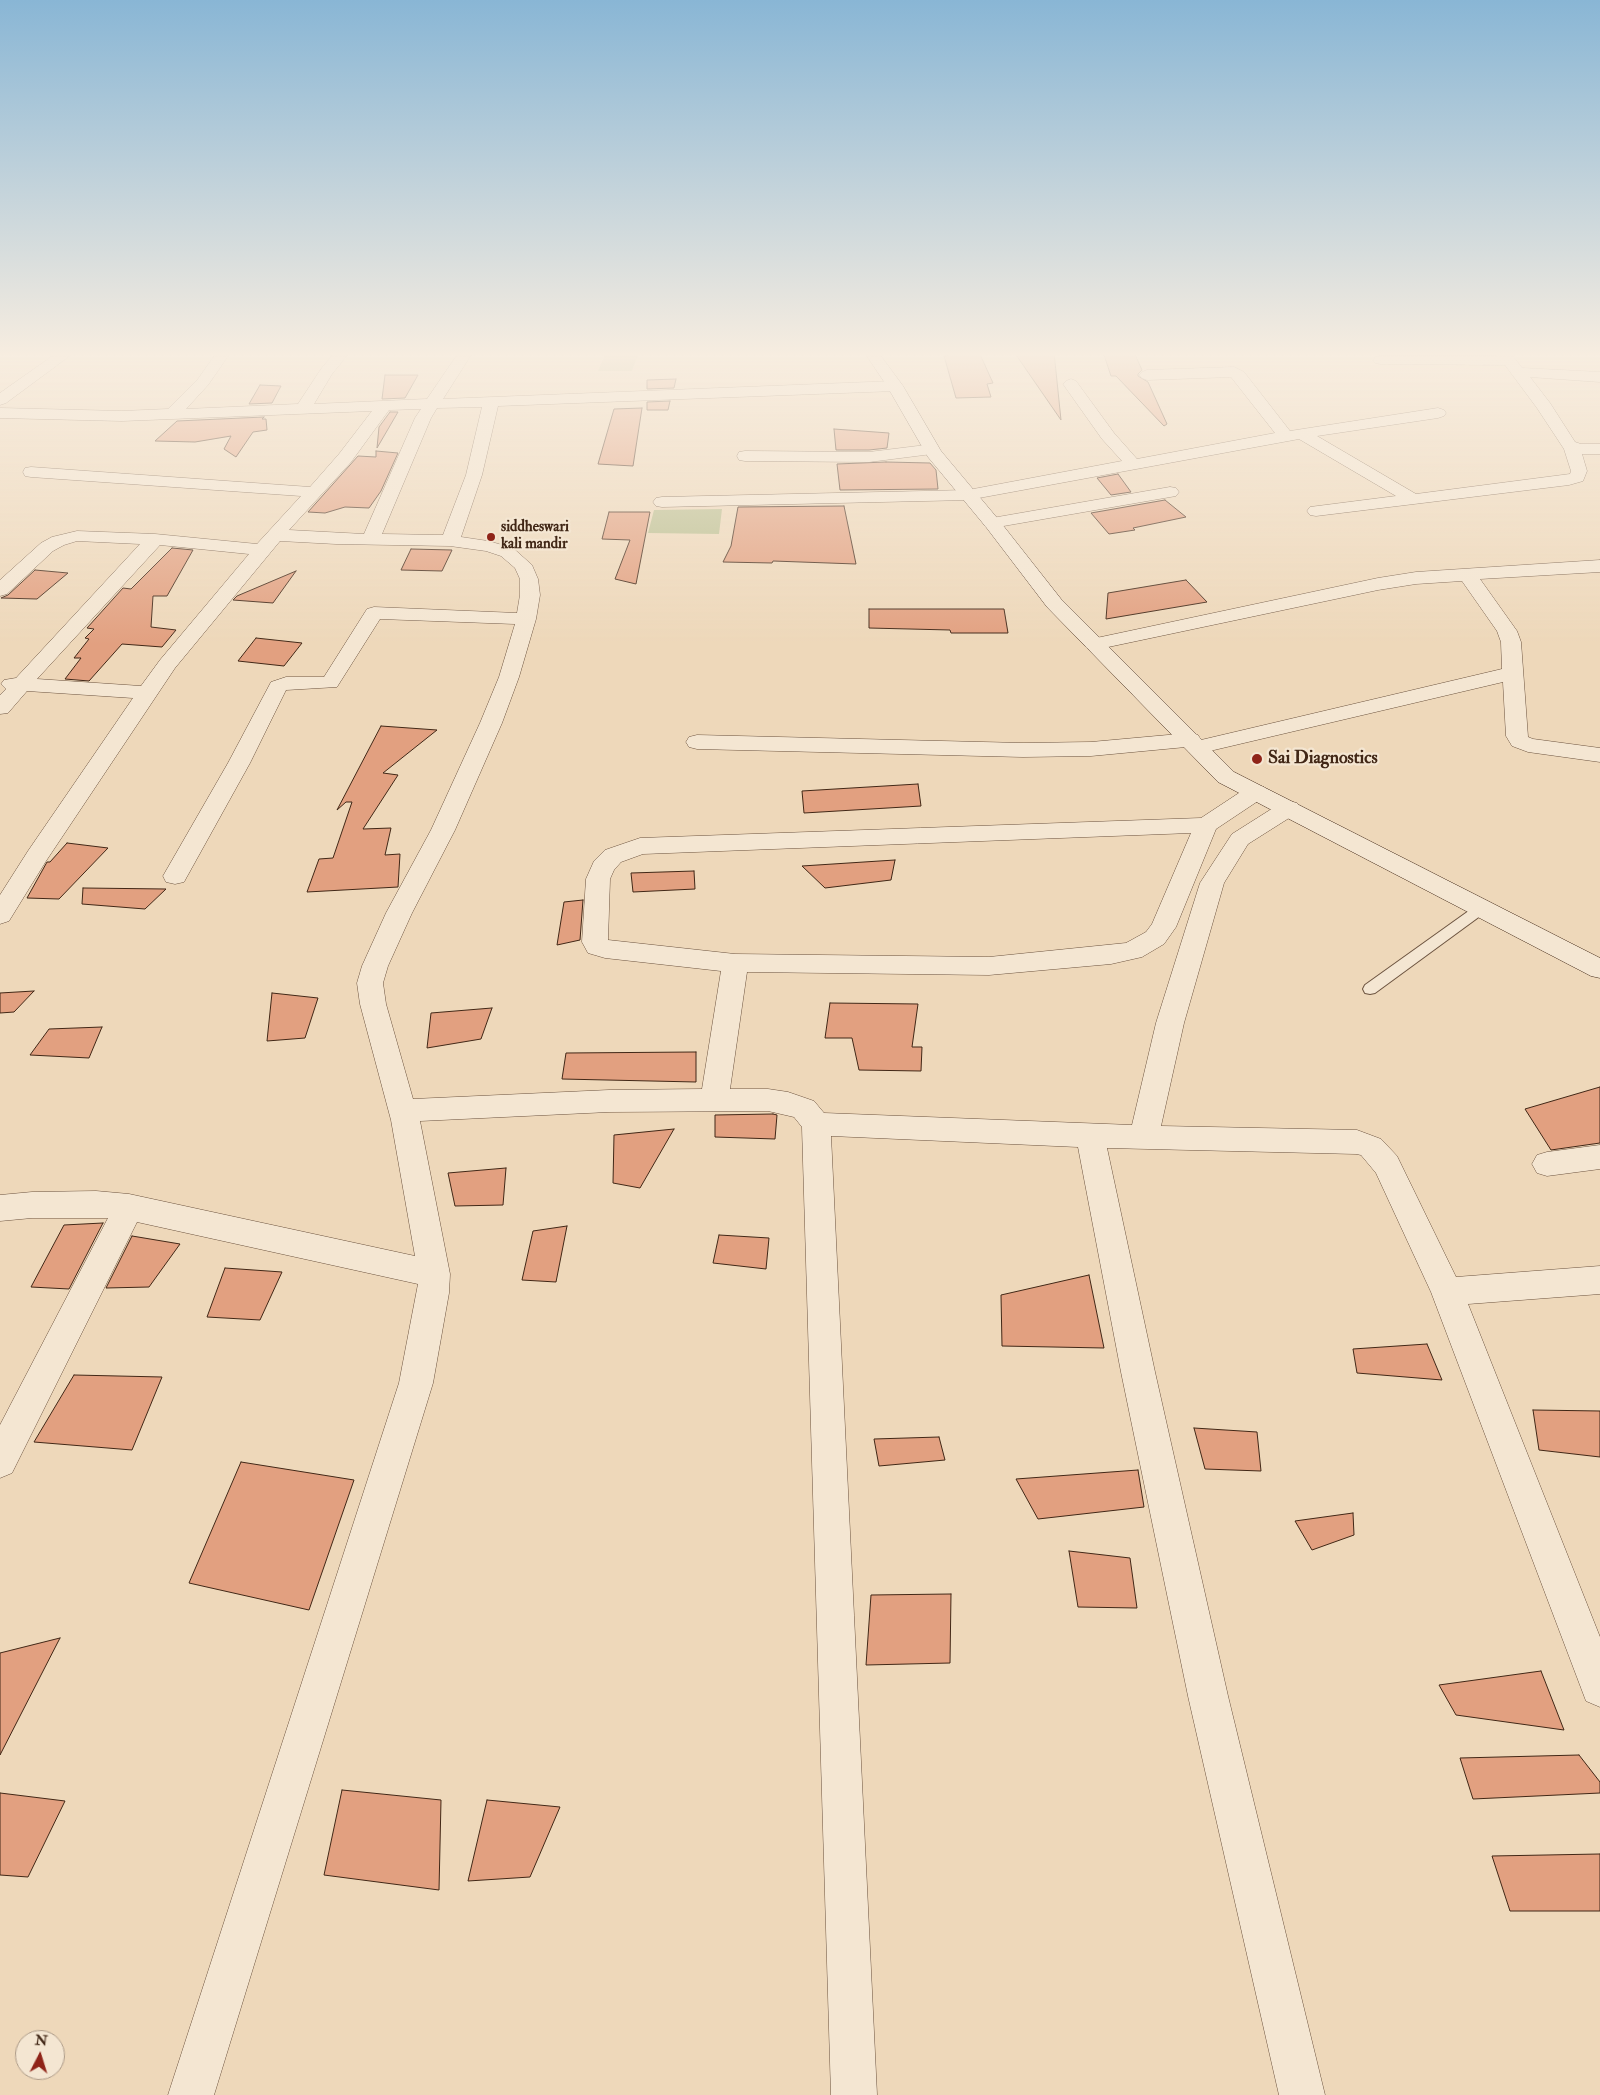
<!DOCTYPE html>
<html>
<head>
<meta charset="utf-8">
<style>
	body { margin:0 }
	#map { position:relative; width:1600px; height:2095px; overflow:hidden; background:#eed8ba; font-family:"IM FELL Double Pica",serif }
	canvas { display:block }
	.north { position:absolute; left:15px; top:2030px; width:50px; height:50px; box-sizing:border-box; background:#f4e6d2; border:1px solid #ac9a87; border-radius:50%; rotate:5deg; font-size:14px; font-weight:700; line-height:20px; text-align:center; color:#412716 }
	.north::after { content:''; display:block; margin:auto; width:18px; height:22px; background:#8f2418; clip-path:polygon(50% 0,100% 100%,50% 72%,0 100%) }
</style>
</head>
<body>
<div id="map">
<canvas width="1600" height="2095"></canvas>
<div class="north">N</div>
</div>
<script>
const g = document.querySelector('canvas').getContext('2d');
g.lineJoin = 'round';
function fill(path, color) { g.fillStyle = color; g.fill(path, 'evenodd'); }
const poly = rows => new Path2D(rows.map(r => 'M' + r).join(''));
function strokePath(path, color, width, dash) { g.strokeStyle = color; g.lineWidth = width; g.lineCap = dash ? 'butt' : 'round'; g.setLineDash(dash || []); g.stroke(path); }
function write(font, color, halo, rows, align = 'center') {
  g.font = font + ' "IM FELL Double Pica",serif'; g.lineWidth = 4.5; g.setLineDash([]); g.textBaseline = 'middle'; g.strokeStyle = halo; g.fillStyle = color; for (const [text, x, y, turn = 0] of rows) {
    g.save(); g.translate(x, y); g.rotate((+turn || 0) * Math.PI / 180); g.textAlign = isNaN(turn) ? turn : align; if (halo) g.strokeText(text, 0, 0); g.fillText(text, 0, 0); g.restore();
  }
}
fill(poly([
	[606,352,639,352,632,371,598,371],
	[722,509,719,534,648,533,654,510]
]), '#b9be8f');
const building = poly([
	[948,352,979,352,993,383,987,384,991,397,956,398,944,356,949,356,948,352],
	[1014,352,1054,352,1061,420,1014,352],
	[1103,352,1134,352,1142,370,1138,374,1138,376,1148,382,1167,424,1164,426,1116,376,1111,376,1103,352],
	[385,375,418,375,405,398,382,399,385,375],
	[676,379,674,388,647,389,647,380,676,379],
	[260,385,281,386,272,403,249,404,260,385],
	[670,401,668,410,647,410,647,402,670,401],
	[642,408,633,466,598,464,614,409,642,408],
	[390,412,398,412,377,448,379,427,390,412],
	[264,417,262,419,266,419,267,430,253,432,236,457,224,449,231,436,195,442,155,441,177,421,264,417],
	[834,429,889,433,887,448,869,450,836,450,834,429],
	[376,451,398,453,381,491,369,508,345,507,325,513,308,512,358,456,376,457,376,451],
	[886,462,930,463,936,470,938,489,840,490,837,464,886,462],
	[1118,474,1131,492,1111,495,1097,478,1118,474],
	[1165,500,1186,517,1133,528,1135,530,1109,534,1091,513,1165,500],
	[844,506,856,564,773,561,772,563,723,562,731,546,738,507,844,506],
	[609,512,650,512,636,584,615,579,630,540,602,539,609,512],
	[172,548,193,550,167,596,153,596,151,627,176,630,162,647,122,644,89,681,65,679,81,658,74,658,89,639,85,638,94,629,87,628,123,588,131,589,172,548],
	[411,549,452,550,442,571,401,570,411,549],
	[35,570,68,573,37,599,1,598,8,595,35,570],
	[296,571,273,603,233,600,237,596,296,571],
	[1186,580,1207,602,1106,619,1108,593,1186,580],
	[869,609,1004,609,1008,633,951,633,950,630,869,628,869,609],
	[256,638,302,643,284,666,238,661,256,638],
	[381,726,437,730,383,773,398,775,363,829,391,828,385,855,400,854,398,887,307,892,319,859,333,858,352,802,346,802,337,810,381,726],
	[918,784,921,806,804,813,802,791,918,784],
	[67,843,108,848,59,899,27,898,47,862,50,862,67,843],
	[895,860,891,880,825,888,802,866,895,860],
	[694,871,695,889,633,892,631,873,694,871],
	[83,888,166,889,145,909,82,904,83,888],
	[583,900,580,940,557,945,564,902,583,900],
	[34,991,14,1012,0,1013,0,993,34,991],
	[272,993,318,998,305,1038,267,1041,272,993],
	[830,1003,918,1004,912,1047,922,1047,921,1071,859,1070,852,1038,825,1038,830,1003],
	[492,1008,481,1039,427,1048,431,1013,492,1008],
	[102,1027,89,1058,30,1055,49,1029,102,1027],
	[696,1052,696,1082,562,1079,566,1053,696,1052],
	[1600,1087,1600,1143,1551,1150,1525,1109,1600,1087],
	[773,1114,777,1115,775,1139,715,1137,715,1115,773,1114],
	[674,1129,640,1188,613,1183,614,1135,674,1129],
	[506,1168,503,1205,455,1206,448,1173,506,1168],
	[103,1223,69,1289,31,1287,64,1225,103,1223],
	[567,1226,556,1282,522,1280,533,1231,567,1226],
	[719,1235,769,1238,766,1269,713,1263,719,1235],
	[132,1236,180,1244,149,1287,106,1288,132,1236],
	[225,1268,282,1272,260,1320,207,1317,225,1268],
	[1089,1275,1104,1348,1002,1346,1001,1295,1089,1275],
	[1427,1344,1442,1380,1357,1373,1353,1349,1427,1344],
	[74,1375,162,1377,132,1450,34,1442,74,1375],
	[1533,1410,1600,1411,1600,1457,1539,1450,1533,1410],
	[1194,1428,1257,1432,1261,1471,1205,1469,1194,1428],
	[939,1437,945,1460,879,1466,874,1439,939,1437],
	[241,1462,354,1480,309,1610,189,1583,241,1462],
	[1138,1470,1144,1507,1038,1519,1016,1479,1138,1470],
	[1353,1513,1354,1535,1312,1550,1295,1521,1353,1513],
	[1069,1551,1130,1558,1137,1608,1078,1607,1069,1551],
	[951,1594,950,1663,866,1665,871,1595,951,1594],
	[60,1638,0,1755,0,1653,60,1638],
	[1541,1671,1564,1730,1456,1715,1439,1685,1541,1671],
	[1579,1755,1600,1782,1600,1793,1473,1799,1460,1758,1579,1755],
	[342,1790,441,1800,439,1890,324,1875,342,1790],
	[0,1793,65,1801,28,1877,0,1875,0,1793],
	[487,1800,560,1807,530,1877,468,1881,487,1800],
	[1600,1854,1600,1911,1510,1911,1492,1856,1600,1854]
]);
fill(building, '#e2a080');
strokePath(building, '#412716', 1);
const lane = poly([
	[1482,903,1487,905,1489,908,1487,911,1375,993,1370,994,1365,993,1363,989,1365,985,1477,905,1482,903]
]);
const street = poly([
	[58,352,75,352,6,403,0,405,0,393,58,352],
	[217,352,231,352,208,385,186,409,298,404,321,369,335,352,350,352,332,374,314,404,427,399,459,352,473,352,443,399,895,381,900,383,903,386,900,389,895,391,498,406,482,475,461,537,488,541,513,548,532,565,538,579,540,595,536,619,519,677,502,723,455,830,412,913,388,966,383,983,386,1004,413,1099,609,1090,702,1089,721,971,605,958,588,953,582,942,586,879,594,861,605,850,640,838,1201,818,1248,787,1256,785,1264,787,1267,792,1264,797,1216,829,1176,927,1164,944,1142,957,1111,964,989,975,747,972,730,1089,768,1089,788,1092,814,1101,824,1113,1132,1125,1156,1023,1200,883,1232,834,1281,803,1289,801,1297,803,1301,808,1297,813,1248,844,1224,883,1184,1023,1161,1126,1357,1130,1381,1139,1397,1156,1456,1277,1600,1266,1600,1294,1468,1304,1600,1637,1600,1707,1586,1701,1431,1292,1376,1173,1361,1155,1356,1154,1107,1148,1155,1372,1228,1696,1325,2095,1279,2095,1188,1696,1121,1372,1078,1147,831,1136,877,2095,831,2095,802,1127,794,1117,768,1111,609,1112,420,1121,450,1274,449,1293,433,1383,214,2095,168,2095,399,1383,418,1284,137,1222,12,1473,0,1478,0,1425,108,1218,32,1218,0,1221,0,1195,32,1192,96,1191,129,1194,415,1256,391,1120,360,1004,357,983,362,966,386,913,431,830,480,723,499,677,515,624,380,619,337,687,286,690,250,763,184,882,175,884,166,882,163,876,228,763,271,682,286,677,324,677,367,609,374,607,517,613,520,595,520,579,515,568,501,556,486,551,450,546,336,544,280,541,175,668,46,861,9,921,0,924,0,895,28,851,133,698,27,691,8,713,0,714,0,695,6,689,1,684,4,680,16,678,140,544,77,541,64,545,53,551,7,594,0,596,0,580,41,543,52,537,77,531,155,534,257,544,301,496,31,477,25,476,23,472,25,468,31,467,310,487,339,454,372,411,122,421,0,418,0,408,122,411,168,409,198,379,217,352],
	[482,407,466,475,443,535,382,534,431,418,437,408,482,407],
	[421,409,415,418,364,534,289,530,351,462,389,410,421,409],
	[160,545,249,554,160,660,141,686,37,679,160,545],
	[1191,833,1152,924,1146,932,1126,943,989,957,735,954,608,940,610,879,614,870,621,862,643,854,1191,833],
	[1495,352,1510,352,1522,368,1600,372,1600,382,1530,377,1550,403,1575,442,1581,444,1600,444,1600,454,1582,454,1587,471,1583,481,1569,485,1316,516,1310,515,1307,511,1310,507,1396,496,1299,439,968,500,662,507,656,506,653,502,656,498,662,497,968,490,1122,461,1102,439,1063,384,1066,381,1071,379,1076,381,1114,433,1137,459,1275,433,1231,377,1147,380,1142,378,1139,375,1142,372,1147,370,1234,367,1244,372,1290,431,1438,408,1444,410,1446,413,1444,416,1438,418,1317,436,1416,494,1570,474,1571,471,1564,449,1537,408,1505,365,1380,364,1375,363,1373,360,1375,357,1380,356,1498,356,1495,352],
	[926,445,932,446,934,450,932,454,869,462,745,461,739,460,737,456,739,452,745,451,869,452,926,445],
	[1170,487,1176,488,1179,492,1176,496,992,528,986,527,983,523,986,519,992,518,1170,487],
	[1600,560,1600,572,1480,579,1517,631,1521,642,1528,737,1533,739,1600,748,1600,762,1528,752,1512,746,1506,736,1503,682,1197,754,1189,752,1186,747,1091,756,1023,757,697,749,689,747,686,742,689,737,697,735,1023,743,1091,742,1190,733,1198,735,1201,740,1502,669,1501,642,1497,631,1462,581,1416,584,1378,590,1094,650,1087,648,1084,644,1087,640,1378,578,1416,572,1600,560],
	[1600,1145,1600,1169,1547,1176,1537,1173,1532,1164,1537,1155,1547,1152,1600,1145]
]);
const secondary = poly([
	[864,352,878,352,903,386,941,451,998,519,1061,599,1234,772,1600,958,1600,978,1591,976,1218,782,1047,607,986,527,928,457,887,386,864,352]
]);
strokePath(lane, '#6c533f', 2);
strokePath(street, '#6c533f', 1);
strokePath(secondary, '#412716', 1);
fill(lane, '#f4e6d2');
fill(street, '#f4e6d2');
fill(secondary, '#f4e6d2');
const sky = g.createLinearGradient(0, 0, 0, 645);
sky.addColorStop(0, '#89b6d5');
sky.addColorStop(0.55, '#f7ede0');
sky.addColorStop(1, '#f7ede000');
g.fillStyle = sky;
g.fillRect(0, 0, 1600, 645);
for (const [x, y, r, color] of [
	[491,537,5,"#8f2418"],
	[1257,759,6,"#8f2418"]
]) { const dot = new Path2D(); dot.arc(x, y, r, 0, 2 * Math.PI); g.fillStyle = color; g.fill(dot); strokePath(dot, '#f4e6d2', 2); }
write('bold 15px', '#412716', '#f4e6d2', [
	["siddheswari",501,528],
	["kali mandir",501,545]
], 'left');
write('bold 18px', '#412716', '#f4e6d2', [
	["Sai Diagnostics",1268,759]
], 'left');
</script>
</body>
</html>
